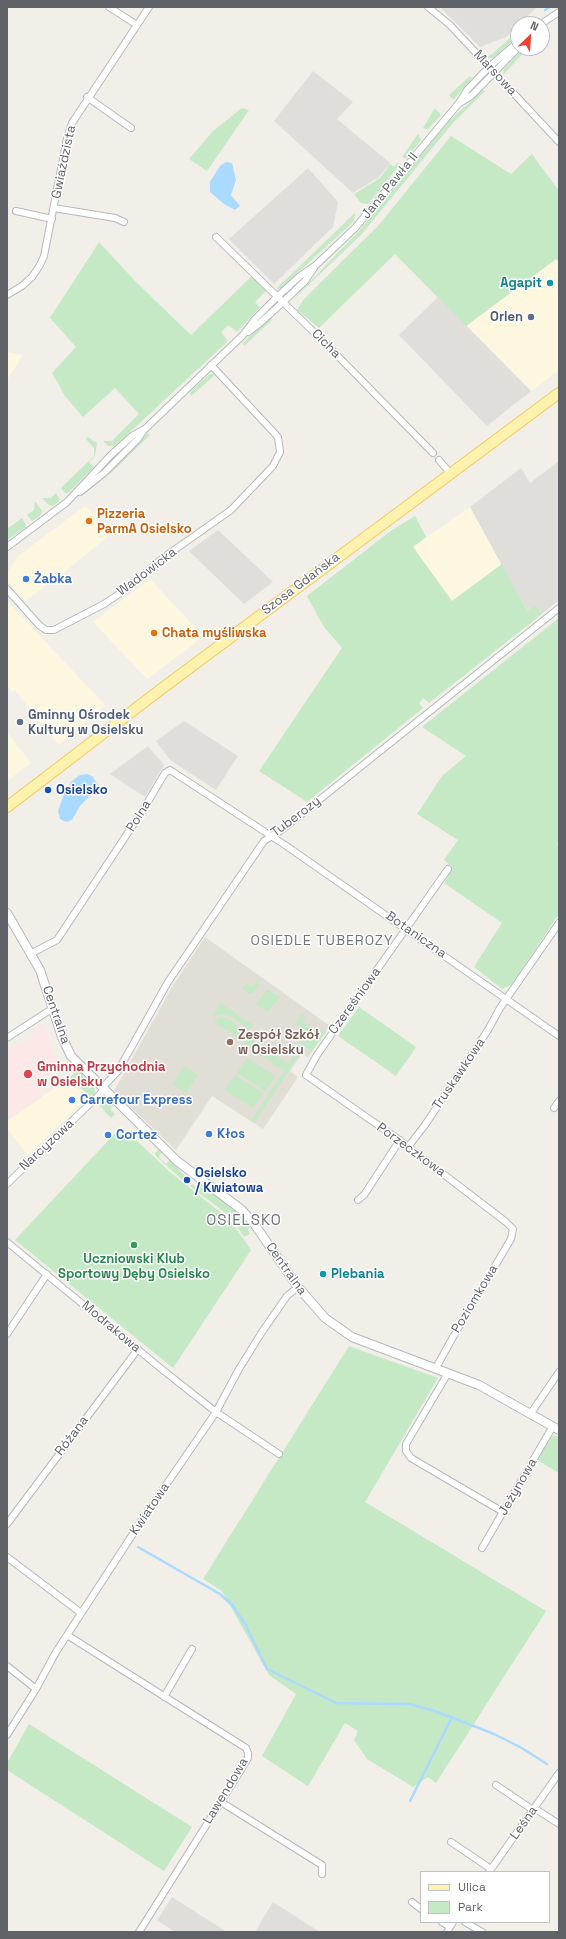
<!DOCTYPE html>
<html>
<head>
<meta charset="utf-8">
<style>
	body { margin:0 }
	#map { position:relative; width:566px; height:1939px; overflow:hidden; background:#f1efe8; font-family:"Space Grotesk",sans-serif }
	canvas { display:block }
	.frame { position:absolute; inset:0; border:8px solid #5f6368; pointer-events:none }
	.legend { position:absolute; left:420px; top:1871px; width:130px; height:52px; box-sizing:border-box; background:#fff; border:1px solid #bfc1c3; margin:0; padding:5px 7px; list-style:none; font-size:12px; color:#5f6368 }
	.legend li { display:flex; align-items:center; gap:8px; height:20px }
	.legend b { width:20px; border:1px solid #bfc1c3 }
	.north { position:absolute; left:510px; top:16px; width:40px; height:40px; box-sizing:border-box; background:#fff; border:1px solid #bfc1c3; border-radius:50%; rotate:25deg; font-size:11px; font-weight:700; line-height:16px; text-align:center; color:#5f6368 }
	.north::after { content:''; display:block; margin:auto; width:14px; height:18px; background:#ea4335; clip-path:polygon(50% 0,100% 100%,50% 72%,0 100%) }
</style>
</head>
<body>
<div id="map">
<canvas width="566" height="1939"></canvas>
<div class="frame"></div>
<ul class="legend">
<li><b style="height:5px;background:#fff2af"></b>Ulica</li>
<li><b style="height:11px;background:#c5e8c5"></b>Park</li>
</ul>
<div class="north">N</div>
</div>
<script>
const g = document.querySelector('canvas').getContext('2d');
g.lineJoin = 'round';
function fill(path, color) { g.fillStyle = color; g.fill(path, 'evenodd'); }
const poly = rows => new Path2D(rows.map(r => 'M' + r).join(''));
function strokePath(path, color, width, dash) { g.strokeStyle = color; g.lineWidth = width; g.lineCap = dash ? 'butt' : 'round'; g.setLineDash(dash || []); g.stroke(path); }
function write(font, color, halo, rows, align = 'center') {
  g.font = font + ' "Space Grotesk",sans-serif'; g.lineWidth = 3; g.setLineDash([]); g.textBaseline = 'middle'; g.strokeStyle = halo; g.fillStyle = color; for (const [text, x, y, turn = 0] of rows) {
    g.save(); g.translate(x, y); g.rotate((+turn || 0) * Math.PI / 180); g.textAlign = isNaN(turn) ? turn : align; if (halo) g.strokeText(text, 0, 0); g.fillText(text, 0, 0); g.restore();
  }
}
fill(poly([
	[557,259,559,262,559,370,531,391,466,326],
	[7,352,23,355,7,380],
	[85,506,112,533,61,575,25,601,7,581,7,573,17,557],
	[470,507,502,564,452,601,413,547],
	[150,579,202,635,193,645,147,679,93,622],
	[7,601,105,705,59,745,15,690,12,692,7,685],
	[7,732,31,763,7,781],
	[68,1079,81,1091,81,1104,28,1155,7,1129,7,1121]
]), '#fef7e0');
fill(poly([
	[440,7,537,7,506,37,480,47],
	[313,71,353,102,337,119,390,163,379,177,353,193,274,121],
	[308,168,338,202,333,227,274,284,229,239],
	[438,297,531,391,487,426,399,335],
	[559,461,559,600,542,614,535,605,527,611,470,507,521,468,530,483],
	[218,530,273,582,244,604,189,551],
	[184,721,238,756,216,790,170,760,156,741],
	[148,746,164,765,145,797,110,774],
	[172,1897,227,1932,175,1932,157,1920],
	[273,1902,295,1916,320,1932,255,1932]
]), '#e0deda');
fill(poly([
	[205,937,330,1026,308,1057,302,1054,290,1071,298,1077,263,1129,212,1096,176,1150,114,1091,172,987]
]), '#e1ded6');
fill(poly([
	[44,1024,59,1067,40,1081,44,1087,38,1092,42,1097,7,1121,7,1052,36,1033,34,1028]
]), '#fce8e6');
fill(poly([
	[518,31,518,36,493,58,485,58,492,54],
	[524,48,528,48,503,75,504,69],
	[470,76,472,78,454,99,452,99,449,95],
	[483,90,485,91,452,124,361,235,300,293,292,303,300,292,358,232,449,121],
	[242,108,249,110,207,171,189,159,213,131],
	[435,108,441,115,428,129,425,129,423,128],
	[418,134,421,140,407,158,404,158,402,157],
	[451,136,511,174,532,154,559,191,559,262,556,259,466,326,395,254,319,328,297,310,304,299,378,226],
	[398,162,398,167,368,204,361,203,354,194,380,178,390,164,394,167],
	[355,213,354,221,281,288,276,289],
	[99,242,136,282,191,335,252,276,267,290,255,302,260,307,237,332,228,325,221,332,228,341,116,445,108,446,103,441,112,441,139,414,115,388,83,417,65,396,52,373,76,347,50,318],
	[271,318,272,320,244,346,243,343,249,337],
	[210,374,216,374,191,396,190,392],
	[148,433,150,435,110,474,108,473],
	[88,437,97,443,95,456,89,462,94,467,68,493,65,493,61,488,94,456,94,448,86,439],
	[56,493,60,500,53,506,49,505,42,498,51,498],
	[35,501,42,511,40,516,32,521,27,515,34,510],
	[415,516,426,537,413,547,452,601,502,564,527,611,535,605,542,614,429,703,423,698,419,704,423,708,307,802,259,771,342,648,324,627,307,596,392,530],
	[22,518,26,525,25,528,7,540,7,529],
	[559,618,559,841,557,844,559,846,559,914,512,984,502,989,474,967,502,923,444,883,453,868,444,860,458,840,417,814,442,776,466,756,422,727],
	[257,980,259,986,253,993,250,994,243,989,246,983,252,987],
	[267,989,280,997,268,1012,256,1004],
	[221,1003,254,1026,248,1029,230,1016,222,1014,215,1016,213,1015],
	[359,1007,416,1047,396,1076,338,1036],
	[301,1014,306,1017,303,1022,319,1034,323,1030,326,1032,312,1051,299,1042,303,1032,301,1028,295,1023],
	[220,1017,230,1020,246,1031,240,1039,214,1022],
	[253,1031,250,1038,288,1064,301,1046,302,1047,298,1053,300,1054,254,1123,251,1121,284,1071,243,1043,244,1041,242,1040,246,1034],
	[247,1058,275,1076,265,1091,237,1073],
	[184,1066,198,1075,186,1093,173,1084],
	[76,1072,80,1072,94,1086,95,1091,93,1099,71,1079,70,1077],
	[235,1075,263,1093,253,1108,225,1090],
	[101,1100,109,1101,114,1105,110,1109,115,1114,111,1118,97,1103],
	[120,1128,123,1128,171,1173,230,1220,251,1250,173,1368,15,1240],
	[159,1149,162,1152,159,1157,166,1164,170,1160,171,1161,185,1176,183,1178,188,1181,188,1185,156,1156,155,1153],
	[192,1184,197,1188,199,1186,211,1192,237,1211,251,1226,248,1230,250,1234,244,1237,231,1217,190,1186],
	[349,1346,438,1378,365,1502,546,1611,436,1783,428,1777,413,1787,367,1759,354,1740,358,1731,345,1723,308,1786,262,1756,296,1694,269,1675,222,1591,203,1579],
	[555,1435,559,1438,559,1473,537,1460,551,1437],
	[29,1724,192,1827,164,1871,7,1770,7,1763]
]), '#c5e8c5');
fill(poly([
	[226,162,232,163,236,180,231,195,240,206,235,210,224,204,210,192,210,182,220,166],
	[87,774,92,776,99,786,80,806,72,820,66,822,60,819,58,811,65,791,71,782,80,775]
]), '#aadaff');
strokePath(poly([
	[545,10,550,7],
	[138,1547,220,1594,233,1606,245,1624,267,1669,336,1703,409,1704,435,1711,494,1734,520,1747,547,1764],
	[410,1801,452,1717]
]), '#aadaff', 2.5);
const minor = poly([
	[109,7,137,25],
	[428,7,450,25,559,142],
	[541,24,559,12],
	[87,97,131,128],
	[460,103,471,96,482,85,518,48],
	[54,208,115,218,124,222],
	[16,211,52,219],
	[216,237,325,343,433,453],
	[7,295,22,286,32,277,40,265,44,256,67,138,72,123,149,7],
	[248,332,259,324,283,302,305,281,314,268],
	[439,460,450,473],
	[80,492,104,473,137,440,144,430],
	[7,547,67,502,111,455,132,436,145,429,243,335,255,319,277,297,300,276,316,265,355,228,459,103,467,90,489,67,518,42],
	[7,589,39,625,46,630,54,630,104,604,125,590,163,558,231,510,273,466,280,452,278,437,211,365],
	[32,953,57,940,143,810,165,773,170,770,285,845,559,1036],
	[7,1038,47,1012,53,1009],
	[102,1088,118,1071,168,982,264,841,283,829,559,608],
	[554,1108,559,1101],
	[408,1147,425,1125,488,1030,500,1008,559,923],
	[7,1184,104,1090],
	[358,1200,364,1195,400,1140],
	[7,1242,164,1371,216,1412,279,1454],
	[7,1334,47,1274],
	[436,1368,453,1337,511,1239,513,1229,506,1222,395,1137,306,1075,317,1055,448,869],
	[448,1373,406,1444,406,1451,411,1458,503,1512],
	[531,1413,559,1372],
	[7,1524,138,1349],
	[482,1548,553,1426],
	[7,1557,81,1613],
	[67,1635,246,1748,248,1753,248,1758,239,1773,139,1932],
	[7,1666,36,1689],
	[164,1697,192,1649],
	[7,1735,36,1689,56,1652,142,1520,216,1412,239,1369,262,1332,287,1296,298,1287],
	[496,1785,533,1810],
	[221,1802,322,1865,322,1874],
	[534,1808,559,1824],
	[451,1842,491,1869],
	[489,1872,559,1773],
	[412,1902,421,1909],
	[442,1922,450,1927],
	[465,1922,482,1932],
	[447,1932,453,1922]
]);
const tertiary = poly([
	[7,913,40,970,62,1037,71,1056,177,1161,242,1210,255,1225,298,1287,325,1318,352,1337,479,1385,559,1430]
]);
const primary = poly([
	[7,807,160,690,559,393]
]);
strokePath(minor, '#b5b8bc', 8);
strokePath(tertiary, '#b5b8bc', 10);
strokePath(primary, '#f2c960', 12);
strokePath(minor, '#fff', 6);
strokePath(tertiary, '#fff', 8);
strokePath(primary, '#fff2af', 10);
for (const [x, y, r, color] of [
	[550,283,4,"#0f9aa8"],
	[531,317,4,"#5c6f8a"],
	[89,521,4,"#e8710a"],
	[26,579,4,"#3f7fe0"],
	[154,633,4,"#e8710a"],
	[20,722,4,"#5c6f8a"],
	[48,790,4,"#1a4fb4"],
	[230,1042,4,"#8d6e63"],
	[28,1074,5,"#e0444e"],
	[72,1100,4,"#3f7fe0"],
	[209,1134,4,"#3f7fe0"],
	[108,1135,4,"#3f7fe0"],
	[187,1180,4,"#1a4fb4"],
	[134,1245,4,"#2e9e5b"],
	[323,1274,4,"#0f9aa8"]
]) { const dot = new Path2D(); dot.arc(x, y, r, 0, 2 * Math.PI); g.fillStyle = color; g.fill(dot); strokePath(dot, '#fff', 1.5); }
write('13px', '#5f6368', '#fff', [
	["Marsowa",495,73,47],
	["Gwiaździsta",64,162,-78],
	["Jana Pawła II",390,186,-51],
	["Cicha",326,344,45],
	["Wadowicka",147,572,-37],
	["Szosa Gdańska",301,584,-37],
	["Polna",139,816,-58],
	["Tuberozy",296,817,-37],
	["Botaniczna",416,935,35],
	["Czereśniowa",355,1001,-54],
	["Centralna",56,1015,71],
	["Truskawkowa",459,1074,-56],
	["Narcyzowa",47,1145,-43],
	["Porzeczkowa",411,1150,36],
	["Centralna",286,1269,55],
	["Poziomkowa",475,1299,-59],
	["Modrakowa",111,1327,40],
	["Różana",72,1436,-53],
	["Jeżynowa",518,1487,-60],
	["Kwiatowa",150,1509,-56],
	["Lawendowa",226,1791,-59],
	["Leśna",524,1823,-55]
]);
write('bold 13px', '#0d838f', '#fff', [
	["Agapit",542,283],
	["Plebania",331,1274,"left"]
], 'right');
write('bold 13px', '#4e5e75', '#fff', [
	["Orlen",523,317],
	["Gminny Ośrodek",28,715,"left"],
	["Kultury w Osielsku",28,730,"left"]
], 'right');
write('bold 13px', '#c56008', '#fff', [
	["Pizzeria",97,514],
	["ParmA Osielsko",97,529],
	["Chata myśliwska",162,633]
], 'left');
write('bold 13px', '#366cbe', '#fff', [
	["Żabka",34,579],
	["Carrefour Express",80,1100],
	["Kłos",217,1134],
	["Cortez",116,1135]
], 'left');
write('bold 13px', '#164399', '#fff', [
	["Osielsko",56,790],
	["Osielsko",195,1173],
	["/ Kwiatowa",195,1188]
], 'left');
write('bold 13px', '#785e54', '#fff', [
	["Zespół Szkół",238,1035],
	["w Osielsku",238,1050]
], 'left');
write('bold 13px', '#be3a42', '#fff', [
	["Gminna Przychodnia",37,1067],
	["w Osielsku",37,1082]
], 'left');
write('bold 13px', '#27864d', '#fff', [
	["Uczniowski Klub",134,1259],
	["Sportowy Dęby Osielsko",134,1274]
]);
g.letterSpacing = '1px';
write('14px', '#70757a', '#fff', [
	["OSIEDLE TUBEROZY",322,941]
]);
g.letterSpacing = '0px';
g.letterSpacing = '1px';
write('15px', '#70757a', '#fff', [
	["OSIELSKO",244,1221]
]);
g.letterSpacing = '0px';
</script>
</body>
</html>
